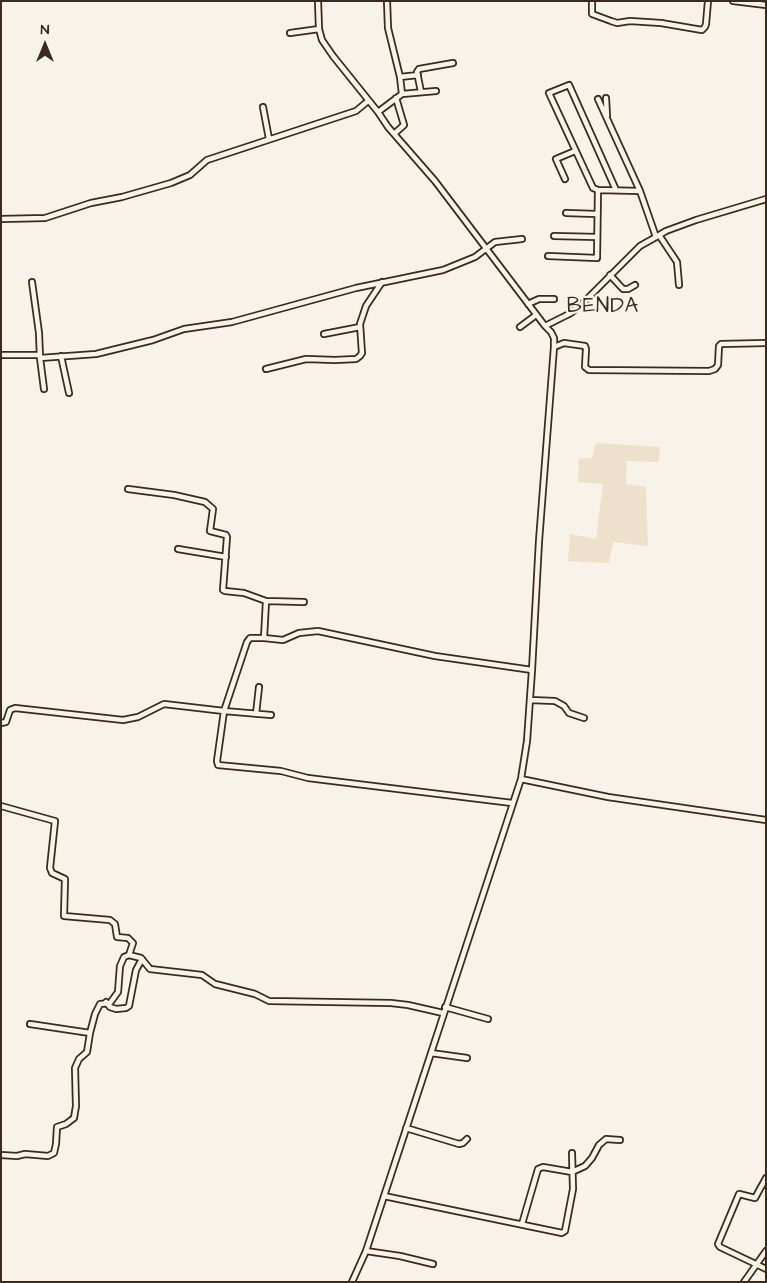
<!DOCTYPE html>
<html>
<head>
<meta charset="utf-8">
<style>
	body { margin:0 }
	#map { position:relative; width:767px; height:1283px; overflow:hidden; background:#f7f3e8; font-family:"Architects Daughter",sans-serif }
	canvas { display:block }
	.frame { position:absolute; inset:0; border:2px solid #3b2a1e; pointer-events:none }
	.north { position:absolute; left:20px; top:20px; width:50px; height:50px; -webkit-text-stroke:4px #f7f3e8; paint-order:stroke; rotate:0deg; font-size:14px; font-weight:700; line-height:20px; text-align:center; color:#3b2a1e }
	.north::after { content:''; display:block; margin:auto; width:18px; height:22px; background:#3b2a1e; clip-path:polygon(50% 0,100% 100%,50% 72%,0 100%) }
</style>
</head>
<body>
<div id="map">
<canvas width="767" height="1283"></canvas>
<div class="frame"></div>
<div class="north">N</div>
</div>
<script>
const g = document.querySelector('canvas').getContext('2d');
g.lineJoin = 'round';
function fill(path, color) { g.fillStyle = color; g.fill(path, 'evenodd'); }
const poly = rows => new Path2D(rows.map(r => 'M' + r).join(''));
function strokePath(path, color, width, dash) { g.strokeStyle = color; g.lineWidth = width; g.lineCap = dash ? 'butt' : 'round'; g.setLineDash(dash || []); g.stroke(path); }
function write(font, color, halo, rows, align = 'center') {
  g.font = font + ' "Architects Daughter",sans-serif'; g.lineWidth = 4.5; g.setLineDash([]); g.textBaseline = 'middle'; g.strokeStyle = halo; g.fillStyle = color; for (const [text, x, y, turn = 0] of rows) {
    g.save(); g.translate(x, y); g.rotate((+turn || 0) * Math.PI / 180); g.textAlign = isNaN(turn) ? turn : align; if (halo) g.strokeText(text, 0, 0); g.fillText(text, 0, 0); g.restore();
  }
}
fill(poly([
	[596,443,660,447,659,462,627,461,626,484,646,487,648,546,613,542,609,563,568,561,570,534,596,539,603,484,578,482,579,459,592,458]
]), '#eee1cc');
const street = poly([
	[318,1,319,29,322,40,333,56,378,112,388,127,435,181,545,326],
	[387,1,388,28,400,77,402,94],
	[592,1,592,14,611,21,617,23,630,21,661,23,702,30,705,27,706,24,708,1],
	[733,1,766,5],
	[290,33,319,29],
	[400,77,418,75],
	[421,92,417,72,419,69,453,63],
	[606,98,607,116],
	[598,99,640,191,656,237],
	[263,107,269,139],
	[378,112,402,94,436,91],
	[394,134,404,125,396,98],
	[565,179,556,159,575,151],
	[616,190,569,85,549,93,593,188,598,190,640,191],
	[566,213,597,214],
	[1,219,45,218,91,203,122,197,171,183,190,175,207,160,356,111,368,101],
	[659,235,677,262,679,285],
	[554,236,597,237],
	[548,256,597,258,598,190],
	[610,275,623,289,628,289,635,285],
	[32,282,39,333,40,358,96,354,153,340,184,329,232,322,356,288,443,270,475,257,495,242,522,239],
	[528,304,539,299,554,299],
	[520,327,536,315],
	[324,334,360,327],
	[554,347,564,343,585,346,586,349,585,367,589,370,709,371,715,369,718,365,719,346,721,344,766,343],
	[1,355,39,355],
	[61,356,69,393],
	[40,358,44,389],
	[266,369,306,359,335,360,356,359,360,356,362,353,360,324,366,306,382,282],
	[128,489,174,495,205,502,213,509,210,531,226,535,227,537,223,590,225,591,244,593,266,601,264,638,283,640,299,633,318,631,435,656,532,670],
	[178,549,226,557],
	[266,601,304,602],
	[264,638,250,638,247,642,224,711,271,715],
	[530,700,555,701,564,706,569,713,584,718],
	[256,714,259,687],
	[1,723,6,722,10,710,15,708,123,720,138,717,164,704,224,711,217,761,218,765,281,771,308,778,512,803],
	[521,779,608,797,766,820],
	[1,806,55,821,50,868,52,873,65,879,64,916,110,920,115,924,117,937,128,938,133,943,129,955,124,957,120,966,118,992,110,1003,100,1004,95,1014,90,1033,87,1052,79,1059,75,1068,76,1106,74,1118,66,1124,57,1127,56,1144,54,1153,48,1156,25,1154,17,1156,1,1155],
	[129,955,141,958,150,969,202,975,215,984,255,994,269,1001,391,1003,408,1005,443,1013],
	[106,1002,110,1007,116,1009,126,1008,129,1006,136,970,142,959],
	[445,1007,488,1019],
	[30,1024,90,1033],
	[431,1053,467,1058],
	[406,1128,459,1144,463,1143,467,1139],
	[766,1178,755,1198,739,1194,718,1244,720,1247,766,1269],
	[384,1196,562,1233,565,1231,573,1189,572,1153],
	[522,1224,538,1169,543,1167,572,1172,585,1166,592,1158,599,1145,606,1139,620,1140],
	[366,1251,400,1256,433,1264],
	[352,1282,366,1251,521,779,527,741,532,670,539,541,554,347,554,338,551,332,545,326,571,313,584,302,640,246,656,237,666,231,696,220,766,199],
	[744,1282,766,1251]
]);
strokePath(street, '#3b2a1e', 8);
strokePath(street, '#f7f3e8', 4.5);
g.letterSpacing = '1px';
write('21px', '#3b2a1e', '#f7f3e8', [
	["BENDA",603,308]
]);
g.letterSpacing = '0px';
</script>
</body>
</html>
